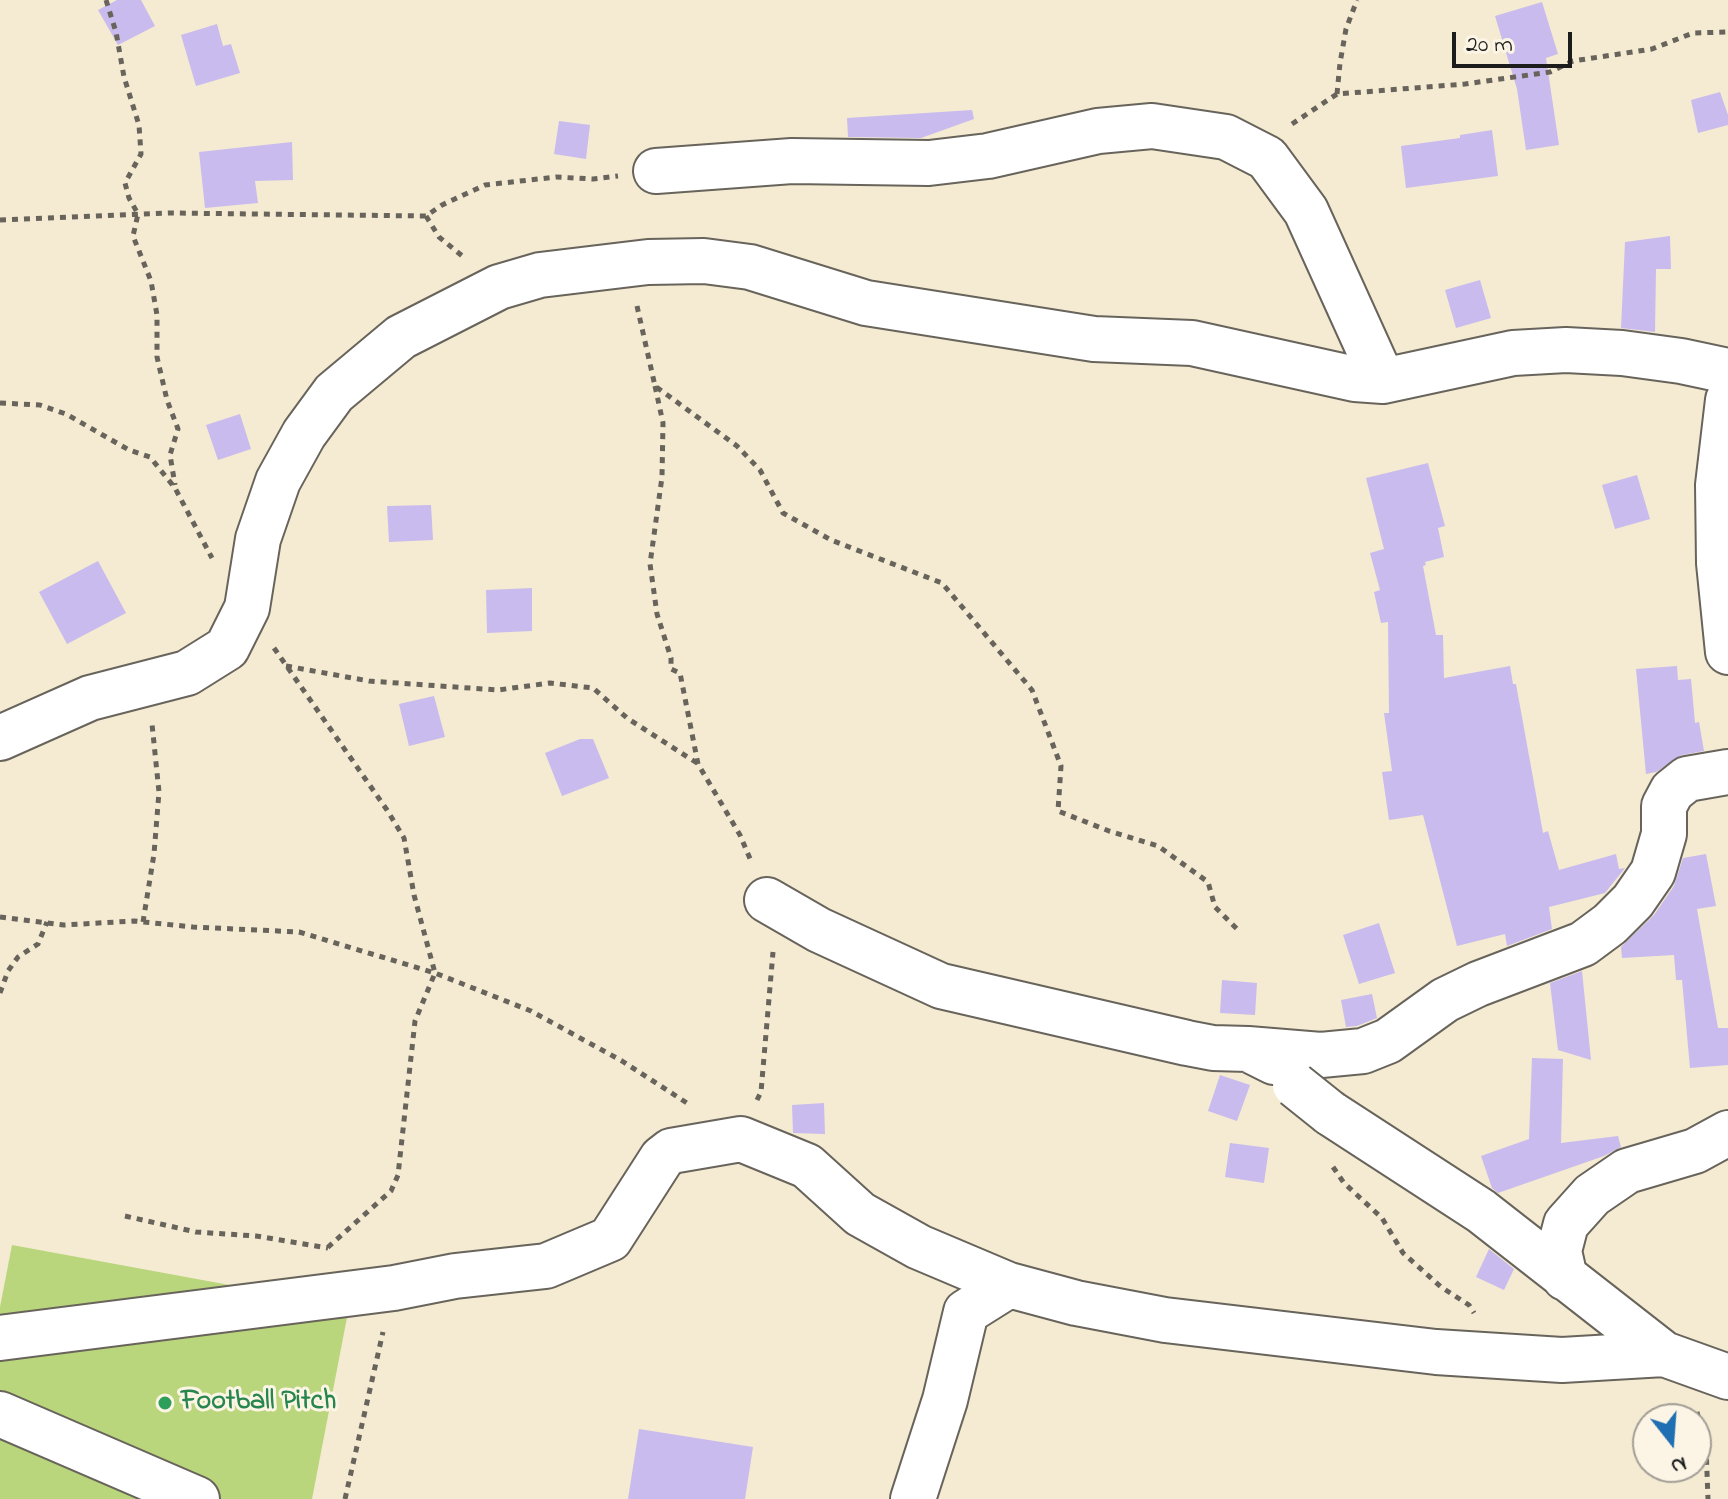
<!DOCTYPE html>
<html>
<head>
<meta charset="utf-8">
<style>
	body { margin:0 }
	#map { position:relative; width:1728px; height:1499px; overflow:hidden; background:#f4ebd2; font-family:"Indie Flower",sans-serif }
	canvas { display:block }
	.north { position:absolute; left:1632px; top:1403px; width:80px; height:80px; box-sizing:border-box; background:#fcf5e5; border:2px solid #a29e95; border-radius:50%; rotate:163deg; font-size:22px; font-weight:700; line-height:32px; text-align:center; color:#1c1c1c }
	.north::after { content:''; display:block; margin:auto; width:28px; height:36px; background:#1f6fb2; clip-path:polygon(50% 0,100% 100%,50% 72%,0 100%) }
	.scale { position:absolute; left:1452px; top:32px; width:120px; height:36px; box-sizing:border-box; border:4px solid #1c1c1c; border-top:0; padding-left:10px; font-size:24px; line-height:28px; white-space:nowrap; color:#1c1c1c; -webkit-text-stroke:6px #fcf5e5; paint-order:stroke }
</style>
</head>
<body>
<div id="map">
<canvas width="1728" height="1499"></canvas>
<div class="north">N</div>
<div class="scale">20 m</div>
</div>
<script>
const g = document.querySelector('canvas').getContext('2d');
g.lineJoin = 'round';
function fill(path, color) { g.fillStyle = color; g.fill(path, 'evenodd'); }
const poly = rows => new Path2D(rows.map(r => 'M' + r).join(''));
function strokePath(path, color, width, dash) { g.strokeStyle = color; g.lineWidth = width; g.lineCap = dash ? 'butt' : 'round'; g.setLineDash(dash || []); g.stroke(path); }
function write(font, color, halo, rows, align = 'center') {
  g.font = font + ' "Indie Flower",sans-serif'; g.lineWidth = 6; g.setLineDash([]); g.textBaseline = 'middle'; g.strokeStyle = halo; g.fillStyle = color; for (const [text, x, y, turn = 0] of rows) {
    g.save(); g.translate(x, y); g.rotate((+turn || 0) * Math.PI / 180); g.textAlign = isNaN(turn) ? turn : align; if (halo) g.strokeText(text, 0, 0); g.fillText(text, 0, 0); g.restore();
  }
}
fill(poly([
	[12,1245,349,1307,312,1499,0,1499,0,1307]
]), '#bad67c');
fill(poly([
	[117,0,141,0,155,26,118,45,98,10],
	[1542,2,1558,54,1546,58,1559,145,1526,150,1517,89,1495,16],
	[217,24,223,46,231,44,240,73,196,86,181,35],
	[1720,92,1728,115,1728,125,1698,133,1691,100],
	[972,110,974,119,921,138,848,137,847,118],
	[559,121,590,125,586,159,554,154],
	[1492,130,1498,176,1406,188,1401,146,1460,138,1460,135],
	[292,142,293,180,255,181,258,203,205,208,199,152],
	[1670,236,1671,269,1656,269,1655,332,1621,328,1625,242],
	[1480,280,1491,318,1456,328,1445,290],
	[240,414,251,449,218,460,206,425],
	[1428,463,1445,526,1438,528,1444,557,1425,562,1426,565,1423,566,1436,635,1443,635,1444,678,1510,666,1513,684,1516,684,1543,833,1548,831,1559,870,1616,854,1619,869,1625,868,1605,893,1549,907,1552,929,1507,946,1505,934,1457,946,1423,815,1389,820,1382,772,1392,771,1384,713,1389,713,1388,622,1381,623,1374,592,1380,590,1370,553,1384,549,1366,478],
	[1637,475,1650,519,1615,529,1602,485],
	[431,505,433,540,389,542,387,506],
	[98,561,126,613,67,644,39,592],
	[532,588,532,631,487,633,486,590],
	[1677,666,1678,680,1691,679,1695,723,1699,722,1704,751,1682,755,1656,772,1646,774,1636,669],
	[434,696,445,737,409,746,399,704],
	[580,739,593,739,609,778,562,796,545,753],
	[1706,854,1716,906,1697,909,1718,1028,1728,1028,1728,1065,1690,1068,1682,980,1676,980,1674,955,1622,958,1621,947,1654,915,1674,886,1683,858],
	[1379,923,1395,973,1359,984,1343,935],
	[1582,971,1591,1060,1558,1050,1550,983],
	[1222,980,1257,983,1255,1015,1220,1013],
	[1372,994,1377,1018,1357,1026,1346,1027,1341,1000],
	[1532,1058,1563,1059,1561,1143,1618,1136,1621,1147,1604,1156,1498,1193,1492,1188,1481,1156,1529,1139],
	[1220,1075,1250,1085,1237,1121,1208,1111],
	[824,1103,825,1134,793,1133,792,1105],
	[1230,1143,1269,1148,1264,1183,1225,1177],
	[1489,1249,1514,1269,1504,1290,1476,1277],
	[639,1429,753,1447,745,1499,628,1499]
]), '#c9bbee');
const minor = poly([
	[656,171,792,161,929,163,988,156,1098,131,1152,126,1226,137,1267,158,1306,211,1383,381],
	[1728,400,1718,485,1719,563,1728,652],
	[0,738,90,698,187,673,227,648,247,608,258,539,278,481,304,434,334,393,401,337,499,287,540,275,648,262,704,261,750,267,866,303,1094,339,1192,343,1355,379,1383,381,1513,353,1566,350,1622,353,1681,361,1728,371],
	[767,900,819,930,941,986,1187,1043,1213,1048,1248,1049,1274,1062],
	[1248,1049,1321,1055,1363,1051,1388,1041,1445,1000,1478,984,1583,944,1610,924,1633,901,1653,872,1664,834,1664,806,1672,791,1687,779,1728,772],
	[1330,1113,1481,1211,1664,1354],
	[1565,1278,1559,1251,1566,1224,1592,1195,1627,1171,1695,1151,1728,1133],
	[0,1338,394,1288,455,1276,546,1266,610,1239,662,1158,671,1151,741,1139,807,1166,860,1214,919,1247,1009,1285,1076,1303,1165,1320,1436,1352,1562,1360,1664,1354,1728,1377],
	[0,1414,197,1499],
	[913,1499,945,1400,966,1312,1009,1285]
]);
strokePath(minor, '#68645c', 48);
strokePath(poly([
	[106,0,116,32,124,77,139,125,141,154,125,183,129,198,138,214,133,236,151,281,157,315,157,357,167,400,178,429,170,455,175,485],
	[1337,94,1340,63,1346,29,1357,0],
	[1292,124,1337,94,1465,84,1550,72,1573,61,1652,49,1693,33,1728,32],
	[426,216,439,237,466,259],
	[0,220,170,213,426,216,442,205,485,185,556,177,593,179,618,176],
	[637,306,655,386,737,446,760,470,783,513,831,540,942,583,1032,690,1061,766,1058,811,1109,831,1158,846,1208,882,1215,907,1239,931],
	[655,386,663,423,662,477,650,564,657,614,671,658,671,669,680,673,698,764,740,835,751,861],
	[0,403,40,405,66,414,129,450,150,457,175,488,212,558],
	[274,648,387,810,404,838,414,895,435,973,415,1021,398,1175,391,1191,327,1248],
	[286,666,369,681,498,690,550,683,593,688,627,718,697,763],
	[0,917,64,925,134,921,193,927,299,932,435,973,531,1011,622,1061,690,1105],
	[143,922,154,854,159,792,152,724],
	[0,993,8,971,18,957,38,944,47,922],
	[757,1100,761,1092,773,952],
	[1333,1167,1344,1183,1382,1218,1403,1253,1441,1287,1469,1305,1474,1313],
	[125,1216,196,1232,256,1236,328,1248],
	[1697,1412,1706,1446,1708,1499],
	[345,1499,383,1332]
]), '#68645c', 5, [6, 6]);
strokePath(minor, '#fff', 44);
const minorBridge = poly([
	[1295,1085,1330,1113]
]);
strokePath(minorBridge, '#68645c', 48, []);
strokePath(minorBridge, '#fff', 44);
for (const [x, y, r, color] of [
	[165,1403,8,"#2e9e5b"]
]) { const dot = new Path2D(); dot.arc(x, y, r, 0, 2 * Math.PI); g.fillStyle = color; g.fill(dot); strokePath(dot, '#fcf5e5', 3); }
write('bold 28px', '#27864d', '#fcf5e5', [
	["Football Pitch",181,1403]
], 'left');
</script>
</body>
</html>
